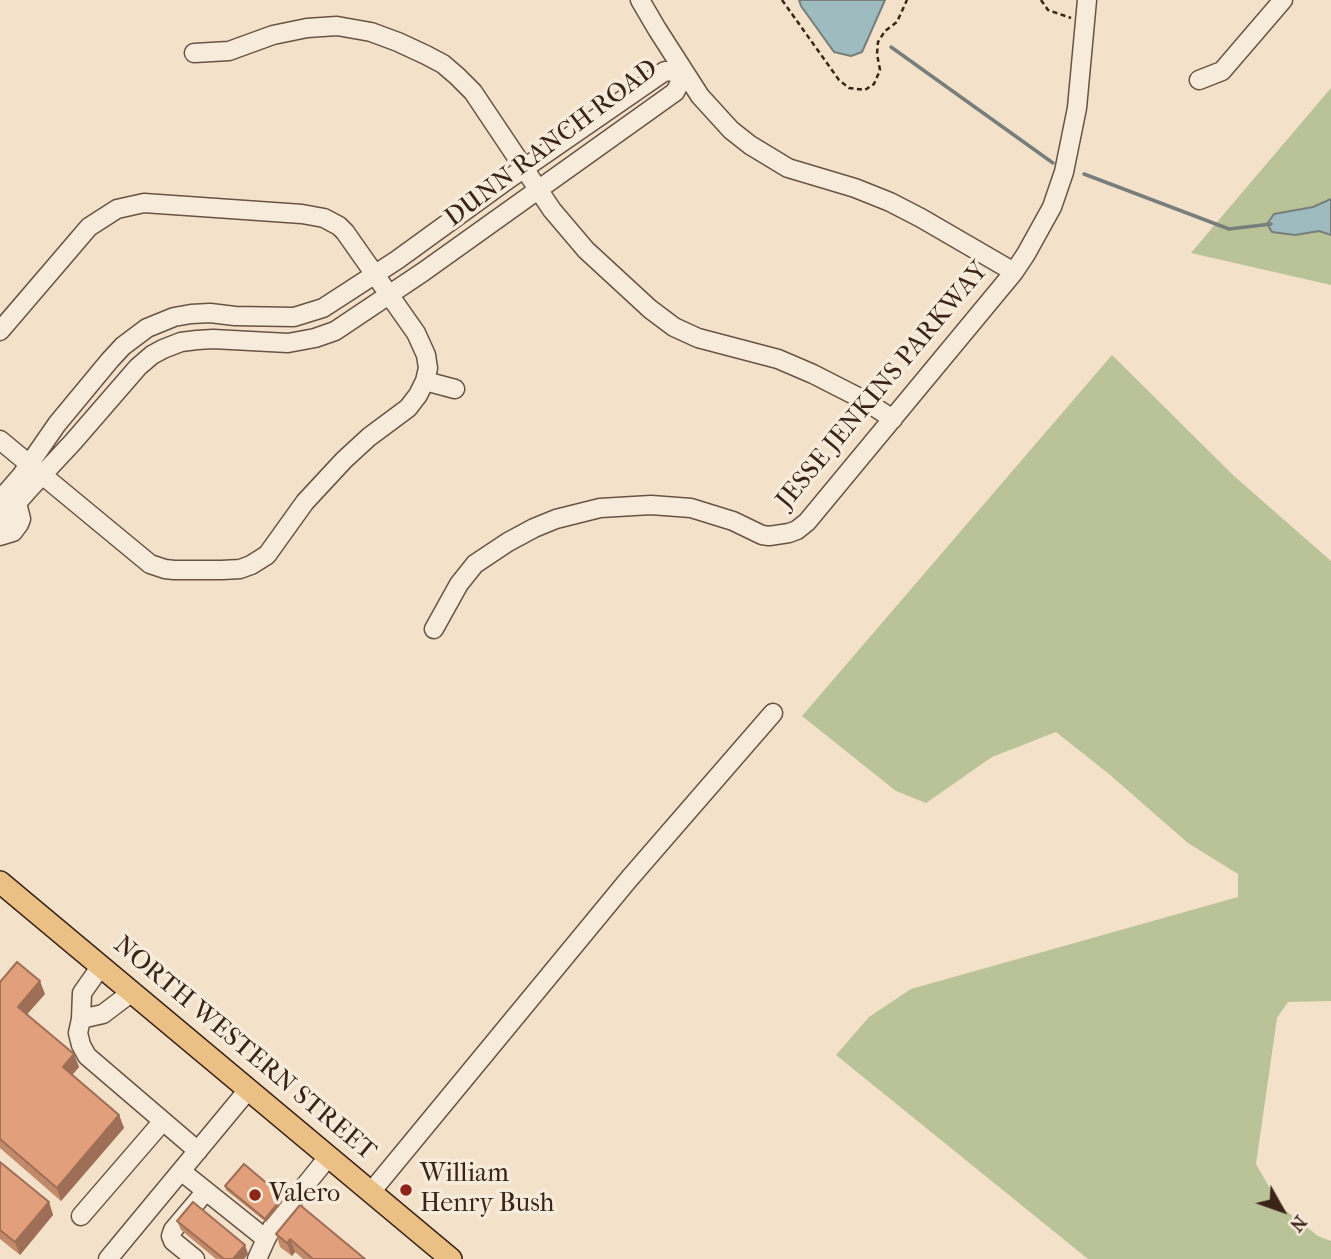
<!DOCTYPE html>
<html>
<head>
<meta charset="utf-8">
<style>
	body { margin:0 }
	#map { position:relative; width:1331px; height:1259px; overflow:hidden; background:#f3e1c9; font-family:"IM FELL French Canon",serif }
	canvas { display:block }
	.north { position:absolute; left:1247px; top:1175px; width:70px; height:70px; -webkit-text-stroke:5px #f7ecdc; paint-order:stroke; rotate:130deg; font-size:19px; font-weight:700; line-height:28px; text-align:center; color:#3c2318 }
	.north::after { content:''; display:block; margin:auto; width:24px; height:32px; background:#3c2318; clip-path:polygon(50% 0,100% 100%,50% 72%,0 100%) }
</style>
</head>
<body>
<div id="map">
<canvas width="1331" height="1259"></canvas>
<div class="north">N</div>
</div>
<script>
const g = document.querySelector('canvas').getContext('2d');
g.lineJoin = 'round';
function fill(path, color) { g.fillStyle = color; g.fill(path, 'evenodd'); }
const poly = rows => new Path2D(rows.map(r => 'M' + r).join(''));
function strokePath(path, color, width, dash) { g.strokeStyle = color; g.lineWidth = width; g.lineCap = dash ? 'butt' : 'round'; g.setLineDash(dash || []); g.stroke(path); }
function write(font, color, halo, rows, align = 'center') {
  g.font = font + ' "IM FELL French Canon",serif'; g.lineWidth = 7; g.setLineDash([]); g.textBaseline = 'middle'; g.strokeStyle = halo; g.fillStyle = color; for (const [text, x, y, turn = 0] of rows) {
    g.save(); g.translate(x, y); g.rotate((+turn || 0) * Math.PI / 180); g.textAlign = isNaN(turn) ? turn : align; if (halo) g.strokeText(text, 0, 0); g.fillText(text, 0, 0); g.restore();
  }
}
fill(poly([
	[1331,88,1331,285,1191,253,1240,195],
	[1112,355,1234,476,1331,561,1331,1001,1288,1002,1277,1018,1256,1164,1280,1206,1318,1236,1331,1241,1331,1259,1088,1259,836,1055,869,1017,911,989,1238,897,1238,874,1188,843,1109,774,1056,732,992,757,926,803,896,791,802,716]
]), '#bac397');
const water = poly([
	[799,0,885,0,862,52,851,56,834,52,801,6,799,0],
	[1331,199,1331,235,1319,231,1295,235,1272,232,1267,224,1274,214,1313,207,1331,199]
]);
fill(water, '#9ebbbf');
strokePath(water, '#777e7c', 2);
strokePath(poly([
	[891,47,1053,163],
	[1084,174,1229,229,1271,224]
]), '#777e7c', 3.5);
const minor = poly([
	[640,0,657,29,700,96,731,130,750,145,788,168,855,188,890,202,921,218,1014,272],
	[194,53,229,51,273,35,307,28,337,26,371,32,398,42,426,55,443,64,457,76,473,92,552,210,586,250,650,309,674,327,698,338,778,359,813,374,862,399,893,419],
	[1199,80,1222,71,1283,0],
	[0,331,89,227,117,209,144,203,302,214,324,218,339,226,345,232,416,333,426,355,428,368,425,381,418,395,408,408,369,437,344,460,305,502,267,555,251,565,240,569,222,570,174,570,165,569,150,564,0,440],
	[425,381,455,389],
	[0,500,21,476,57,424,110,360,123,346,147,328,174,317,191,314,210,313,235,316,294,317,323,308,397,260,510,178,665,71,685,73,675,92,423,272,335,331,315,338,288,343,213,339,197,340,181,342,163,349,152,355,138,367,73,442,31,487,0,522],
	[0,536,13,532,19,524,21,519,18,507,8,497],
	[434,629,459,584,475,564,508,542,534,528,556,519,600,508,651,505,691,508,733,521,762,535,769,536,789,533,797,530,807,522,1014,272,1026,254,1052,207,1064,172,1077,108,1087,0],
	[101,966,82,993,81,1019,78,1033,81,1045,87,1056,198,1151],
	[81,1019,103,1014,132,992],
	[181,1171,266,1239,274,1224,329,1156],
	[371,1192,629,879,773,713],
	[81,1216,163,1121],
	[108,1259,248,1090],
	[195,1259,173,1241,171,1236,173,1230,206,1191],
	[257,1259,266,1239]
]);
const major = poly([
	[0,882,451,1259]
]);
strokePath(minor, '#6a5244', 21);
strokePath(major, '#3c2318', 24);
strokePath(poly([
	[782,0,839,80,849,88,865,90,874,84,880,70,877,54,878,42,885,31,897,22,907,0],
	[1041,0,1048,10,1071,18]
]), '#3c2318', 2.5, [5, 3.5]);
strokePath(minor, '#f7ecdc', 18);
strokePath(major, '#eac084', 21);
fill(poly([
	[0,982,45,994,27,1014,74,1054,79,1067,72,1075,119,1115,124,1128,61,1201,0,1148],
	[0,1162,49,1202,53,1215,20,1255,0,1239],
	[225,1186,284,1200,266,1222,226,1190],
	[177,1221,245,1245,248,1254,244,1259,216,1259,181,1230],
	[276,1234,365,1259,303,1259,295,1252,292,1256,280,1247]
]), '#c2896a');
fill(poly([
	[40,981,45,994,23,1019,18,1007],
	[74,1054,79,1067,68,1080,63,1067],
	[119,1115,124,1128,61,1201,57,1188],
	[283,1197,284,1200,266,1222,265,1219],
	[49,1202,53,1215,20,1255,15,1242],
	[290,1239,295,1252,292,1256,287,1243],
	[245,1245,248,1254,244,1259,233,1259]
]), '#9e6f56');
const building = poly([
	[17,962,40,981,18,1007,74,1054,63,1067,119,1115,57,1188,0,1139,0,982,17,962],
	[0,1162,49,1202,15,1242,0,1230,0,1162],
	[244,1164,283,1197,265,1219,225,1186,244,1164],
	[193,1202,245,1245,233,1259,224,1259,177,1221,193,1202],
	[300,1205,365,1259,313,1259,290,1239,287,1243,276,1234,300,1205]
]);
fill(building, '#e29f7b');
strokePath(building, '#9e6f56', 2);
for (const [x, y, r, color] of [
	[406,1190,7,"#8f2418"],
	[255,1195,7,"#8f2418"]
]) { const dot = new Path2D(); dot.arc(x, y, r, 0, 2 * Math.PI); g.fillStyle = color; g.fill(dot); strokePath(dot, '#f7ecdc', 2.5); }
write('26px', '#3c2318', '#f7ecdc', [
	["DUNN RANCH ROAD",552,144,-37],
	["JESSE JENKINS PARKWAY",883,386,-50],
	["NORTH WESTERN STREET",244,1049,40]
]);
write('26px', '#3c2318', '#f7ecdc', [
	["William",420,1175],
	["Henry Bush",420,1205],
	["Valero",269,1195]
], 'left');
</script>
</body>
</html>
